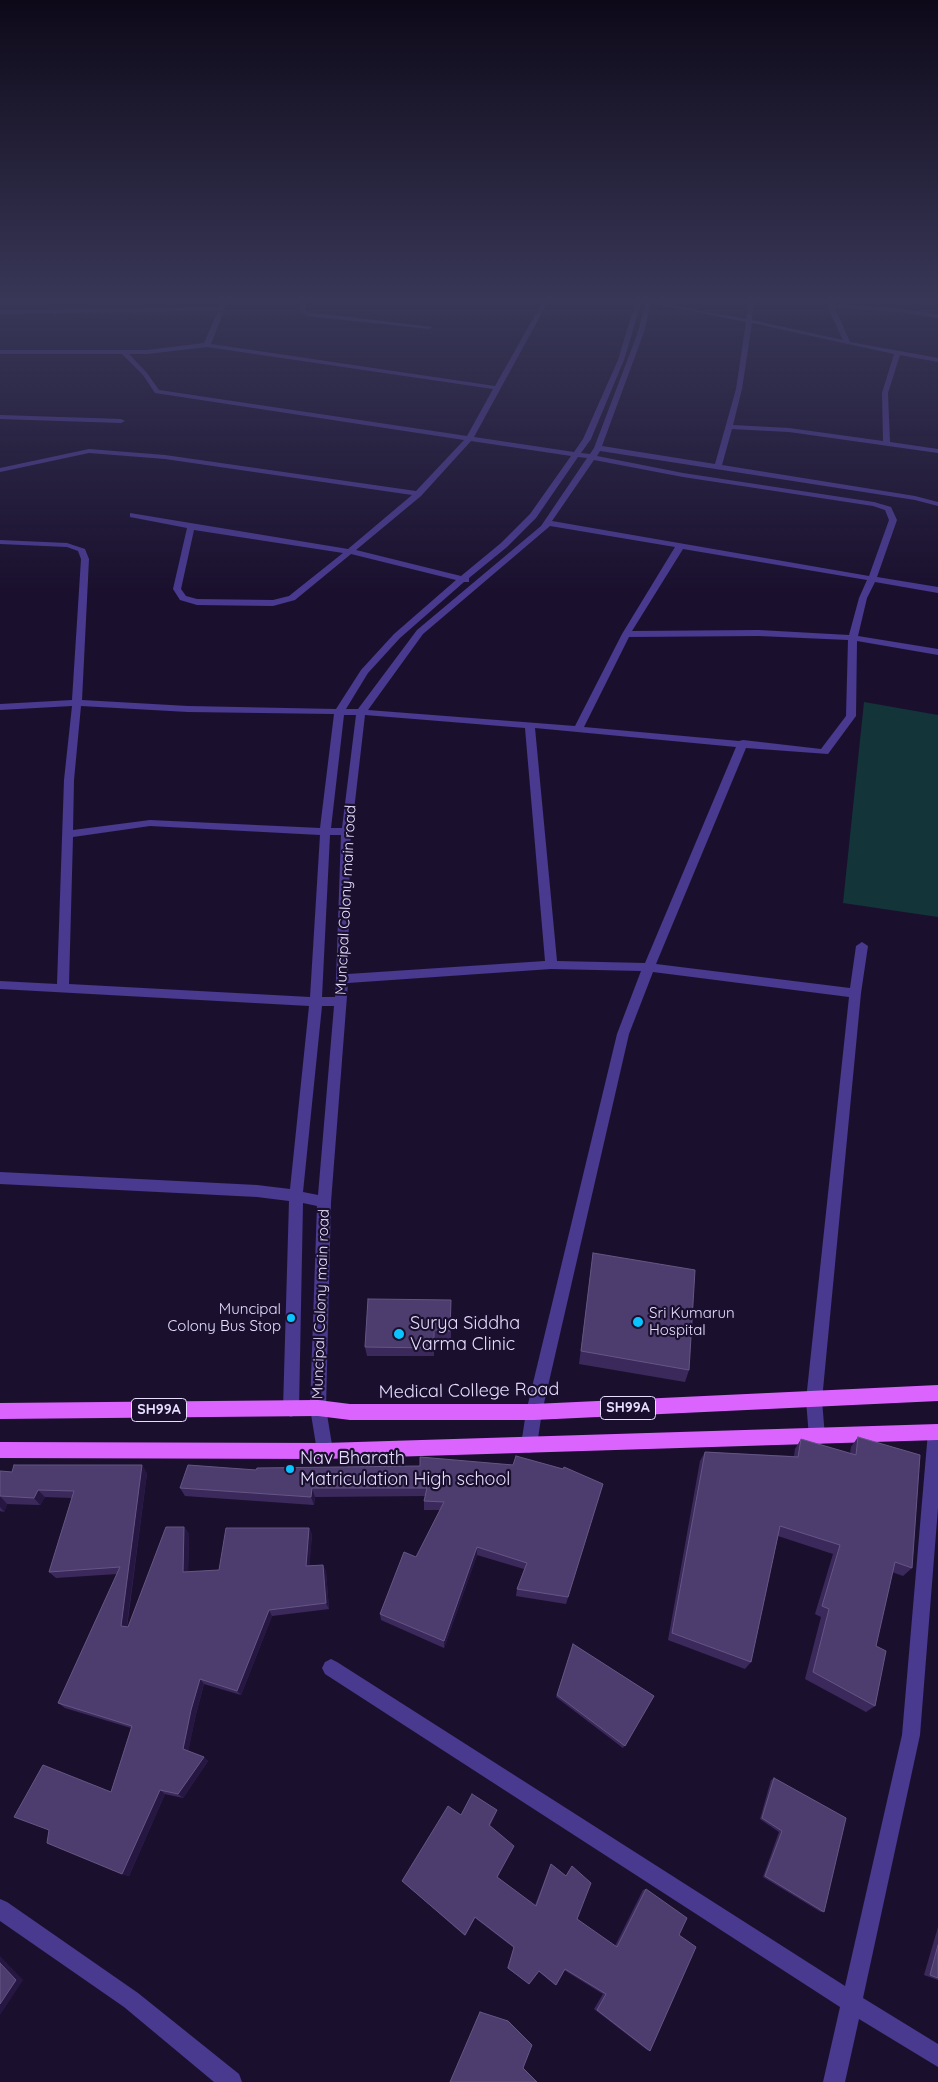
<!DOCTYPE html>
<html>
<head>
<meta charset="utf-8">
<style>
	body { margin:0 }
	canvas { display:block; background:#1a102e }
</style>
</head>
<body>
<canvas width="938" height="2082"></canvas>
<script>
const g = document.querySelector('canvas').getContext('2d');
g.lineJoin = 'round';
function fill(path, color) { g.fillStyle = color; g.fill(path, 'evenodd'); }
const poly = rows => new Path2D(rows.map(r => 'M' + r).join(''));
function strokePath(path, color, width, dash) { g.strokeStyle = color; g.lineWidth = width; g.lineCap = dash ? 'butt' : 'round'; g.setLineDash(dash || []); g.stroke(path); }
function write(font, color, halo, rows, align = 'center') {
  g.font = font + ' Quicksand,sans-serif'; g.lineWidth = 4.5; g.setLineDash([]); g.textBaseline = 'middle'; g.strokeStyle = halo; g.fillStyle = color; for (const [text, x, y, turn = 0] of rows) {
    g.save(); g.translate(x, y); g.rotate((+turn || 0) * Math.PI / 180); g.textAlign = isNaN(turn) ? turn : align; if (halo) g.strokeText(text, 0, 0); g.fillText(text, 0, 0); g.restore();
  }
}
fill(poly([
	[864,702,938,715,938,917,843,903]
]), '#133438');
fill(poly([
	[222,300,228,300,211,344,495,386,542,303,518,300,549,300,474,437,574,452,583,439,618,360,636,300,642,300,624,360,591,439,581,453,590,454,594,448,638,332,646,300,746,319,748,300,754,300,752,320,843,340,827,306,826,300,832,300,834,304,898,308,938,314,938,318,898,312,835,308,850,342,938,358,938,362,900,355,888,393,890,442,938,449,938,453,789,432,732,429,722,465,915,496,938,502,938,506,915,500,600,451,597,456,683,473,874,502,891,507,897,520,877,577,938,587,938,593,875,582,867,598,858,636,938,649,938,655,857,641,856,716,828,754,746,748,656,964,850,988,856,946,862,942,868,946,861,993,822,1400,825,1437,823,1443,817,1445,811,1443,809,1437,806,1400,849,997,653,972,629,1034,542,1412,537,1445,535,1451,529,1453,523,1451,521,1445,526,1412,617,1034,641,971,551,969,348,983,331,1202,326,1408,333,1451,331,1457,325,1459,319,1457,317,1451,310,1408,317,1206,303,1203,299,1409,297,1414,291,1417,285,1414,283,1409,289,1201,257,1197,0,1184,0,1172,257,1185,290,1189,309,1006,0,989,0,981,57,984,64,780,72,706,0,710,0,704,72,700,81,559,78,551,67,547,0,544,0,540,67,543,85,549,89,559,82,700,188,706,336,709,361,670,394,634,456,580,351,554,295,600,273,606,197,605,180,600,173,589,187,528,130,517,130,513,348,549,412,495,165,459,89,453,0,472,0,468,89,449,165,455,416,491,464,440,155,393,143,375,122,354,0,354,0,350,147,350,204,343,218,311,0,314,0,310,219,307,222,300],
	[651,303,746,322,736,389,715,464,602,446,644,332,651,303],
	[752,323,894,354,882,393,883,441,789,428,733,425,742,389,752,323],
	[207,347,493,389,467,436,159,390,147,373,129,354,147,354,207,347],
	[471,441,571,456,530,514,501,543,461,576,356,550,421,496,471,441],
	[578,457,587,458,541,526,417,630,358,709,346,709,368,673,400,638,464,582,469,582,469,578,507,547,536,518,578,457],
	[594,460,683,477,873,506,885,510,889,520,869,576,552,521,594,460],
	[550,526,675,547,622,634,575,726,368,710,423,634,550,526],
	[194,530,343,553,289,596,273,600,197,599,186,596,181,589,194,530],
	[683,549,867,580,859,598,849,635,759,630,632,631,683,549],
	[759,636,848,640,846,716,821,749,743,740,739,741,584,727,629,637,759,636],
	[81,706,188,712,334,714,320,828,150,820,73,830,74,780,81,706],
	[344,715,356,715,342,828,331,828,344,715],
	[365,715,525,728,545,961,348,974,350,845,365,715],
	[535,728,736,747,645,963,557,961,535,728],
	[150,826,320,835,310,997,69,984,73,837,150,826],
	[330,835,341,835,336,979,335,997,322,997,330,835],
	[322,1006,334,1006,318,1195,303,1192,322,1006],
	[301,300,307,300,305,310,309,312,432,327,429,329,307,316,299,311,301,300],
	[0,415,121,419,125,421,121,423,0,419,0,415],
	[936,1424,938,1425,938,1508,920,1735,863,1998,938,2044,938,2067,859,2019,845,2082,823,2082,840,2007,325,1674,322,1668,325,1662,331,1659,337,1662,845,1986,902,1735,928,1432,930,1426,936,1424],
	[0,1899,7,1902,138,1993,239,2074,242,2082,214,2082,124,2007,0,1921,0,1899]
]), '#49398f');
fill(poly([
	[938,1385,938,1401,534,1420,350,1420,318,1416,0,1419,0,1403,318,1400,350,1404,534,1404,938,1385],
	[938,1424,938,1440,325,1459,0,1458,0,1442,325,1443,938,1424]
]), '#db64ff');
fill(poly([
	[593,1253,689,1370,685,1382,579,1364],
	[451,1300,451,1339,434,1339,434,1356,367,1356,365,1347],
	[858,1437,912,1568,903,1576,892,1572,876,1646,875,1706,866,1712,805,1679,821,1617,815,1614,833,1554,778,1536,751,1662,745,1669,668,1640,700,1461,705,1452,794,1456,795,1449,801,1439,850,1454,851,1447],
	[256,1470,603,1484,566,1604,516,1596,517,1589,524,1569,477,1555,444,1648,381,1620,380,1614,416,1557,440,1510,424,1510,424,1501,425,1496,315,1497,314,1505,185,1496,180,1488],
	[0,1471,12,1472,147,1473,127,1627,128,1627,184,1527,189,1534,188,1572,219,1570,309,1528,312,1535,309,1566,323,1565,326,1572,329,1609,272,1616,241,1695,204,1684,196,1714,188,1751,208,1761,183,1798,165,1794,129,1876,122,1874,111,1792,131,1728,65,1708,58,1703,117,1574,56,1578,49,1572,72,1498,45,1497,40,1505,7,1504,4,1512,0,1511],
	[573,1644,654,1696,623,1748,556,1697],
	[774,1778,824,1912,821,1912,763,1877,779,1832,760,1819,771,1780],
	[497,1810,496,1813,490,1826,513,1848,497,1877,535,1905,550,1866,551,1864,566,1876,572,1866,577,1919,615,1946,643,1890,646,1889,679,1935,650,2051,647,2050,594,2009,603,1994,564,1970,556,1985,555,1985,538,1971,529,1984,528,1983,507,1968,514,1948,475,1918,465,1936,402,1881,461,1815],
	[938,1927,938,1980,924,1975]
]), '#3b295c');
fill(poly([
	[142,1465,147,1473,126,1631,121,1626],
	[312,1488,315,1497,314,1505,311,1497],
	[38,1490,45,1497,40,1505,34,1498],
	[0,1496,7,1504,4,1512,0,1507],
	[184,1527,189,1534,188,1579,183,1572],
	[309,1528,312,1535,309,1572,306,1566],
	[477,1547,477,1555,444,1648,444,1641],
	[323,1565,326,1572,329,1609,326,1603],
	[269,1610,272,1616,241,1695,237,1691],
	[200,1679,204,1684,196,1714,188,1753,183,1749,191,1710],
	[204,1757,208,1761,183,1798,178,1794],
	[160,1790,165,1794,129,1876,122,1874],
	[0,1956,23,1980,0,2015]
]), '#261742');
const building = poly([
	[593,1253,695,1270,689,1370,581,1351,593,1253],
	[368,1299,451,1300,450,1331,434,1330,434,1348,365,1347,368,1299],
	[858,1437,920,1455,912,1568,895,1562,876,1646,886,1651,875,1706,813,1672,829,1609,822,1606,840,1545,780,1526,751,1662,672,1633,705,1452,798,1457,801,1439,856,1455,858,1437],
	[516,1456,563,1469,564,1467,603,1484,568,1597,517,1589,527,1563,477,1547,444,1641,380,1614,404,1552,416,1557,444,1502,424,1501,427,1488,312,1488,311,1497,180,1488,188,1465,256,1470,257,1468,420,1466,420,1457,513,1465,516,1456],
	[14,1465,142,1465,121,1626,128,1627,166,1527,184,1527,183,1572,219,1570,226,1528,309,1528,306,1566,323,1565,326,1603,269,1610,237,1691,200,1679,191,1710,183,1749,204,1757,178,1794,160,1790,122,1874,47,1843,49,1830,14,1817,43,1765,111,1792,132,1726,58,1703,120,1567,49,1572,74,1491,38,1490,34,1498,0,1496,0,1471,12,1472,14,1465],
	[573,1644,654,1696,625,1746,557,1695,573,1644],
	[774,1778,846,1818,824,1912,765,1876,782,1831,762,1818,774,1778],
	[472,1794,497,1810,489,1825,514,1846,497,1877,536,1906,551,1864,566,1876,572,1866,591,1883,577,1919,617,1947,646,1889,687,1918,679,1935,696,1947,650,2051,597,2010,606,1994,565,1969,556,1985,539,1971,529,1984,508,1968,514,1947,475,1917,465,1935,402,1881,448,1806,461,1815,472,1794],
	[938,1945,938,1978,930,1975,938,1945],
	[0,1963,16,1980,0,2004,0,1963],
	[480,2012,508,2021,532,2045,523,2068,537,2082,450,2082,480,2012]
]);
fill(building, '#4d3c6e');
strokePath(building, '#655584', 1);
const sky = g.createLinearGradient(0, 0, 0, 591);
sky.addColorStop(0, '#0e0919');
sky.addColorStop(0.51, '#383757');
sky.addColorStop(1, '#38375700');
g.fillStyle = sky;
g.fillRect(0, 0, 938, 591);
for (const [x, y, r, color] of [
	[291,1318,5,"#09c4ff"],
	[638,1322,6,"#09c4ff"],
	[399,1334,6,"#09c4ff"],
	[290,1469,5,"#09c4ff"]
]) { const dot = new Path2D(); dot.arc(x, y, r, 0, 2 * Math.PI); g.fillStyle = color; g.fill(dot); strokePath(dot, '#1a102e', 2); }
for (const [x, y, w] of [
	[628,1408,55],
	[159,1410,55]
]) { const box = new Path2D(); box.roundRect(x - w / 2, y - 11.5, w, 23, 4); g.fillStyle = '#1a102e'; g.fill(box); strokePath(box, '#e6ddff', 1); }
write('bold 14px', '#e6ddff', null, [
	["SH99A",628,1408],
	["SH99A",159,1410]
]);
write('15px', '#e6ddff', '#1a102e', [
	["Muncipal Colony main road",346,900,-87],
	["Muncipal Colony main road",321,1304,-88]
]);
write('15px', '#e6ddff', '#1a102e', [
	["Muncipal",281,1309],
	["Colony Bus Stop",281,1326],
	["Sri Kumarun",649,1313,"left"],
	["Hospital",649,1330,"left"]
], 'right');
write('18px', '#e6ddff', '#1a102e', [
	["Surya Siddha",410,1324],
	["Varma Clinic",410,1345],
	["Nav Bharath",300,1459],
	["Matriculation High school",300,1480]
], 'left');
write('18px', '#e6ddff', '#1a102e', [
	["Medical College Road",469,1391,-1]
]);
</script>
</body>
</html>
